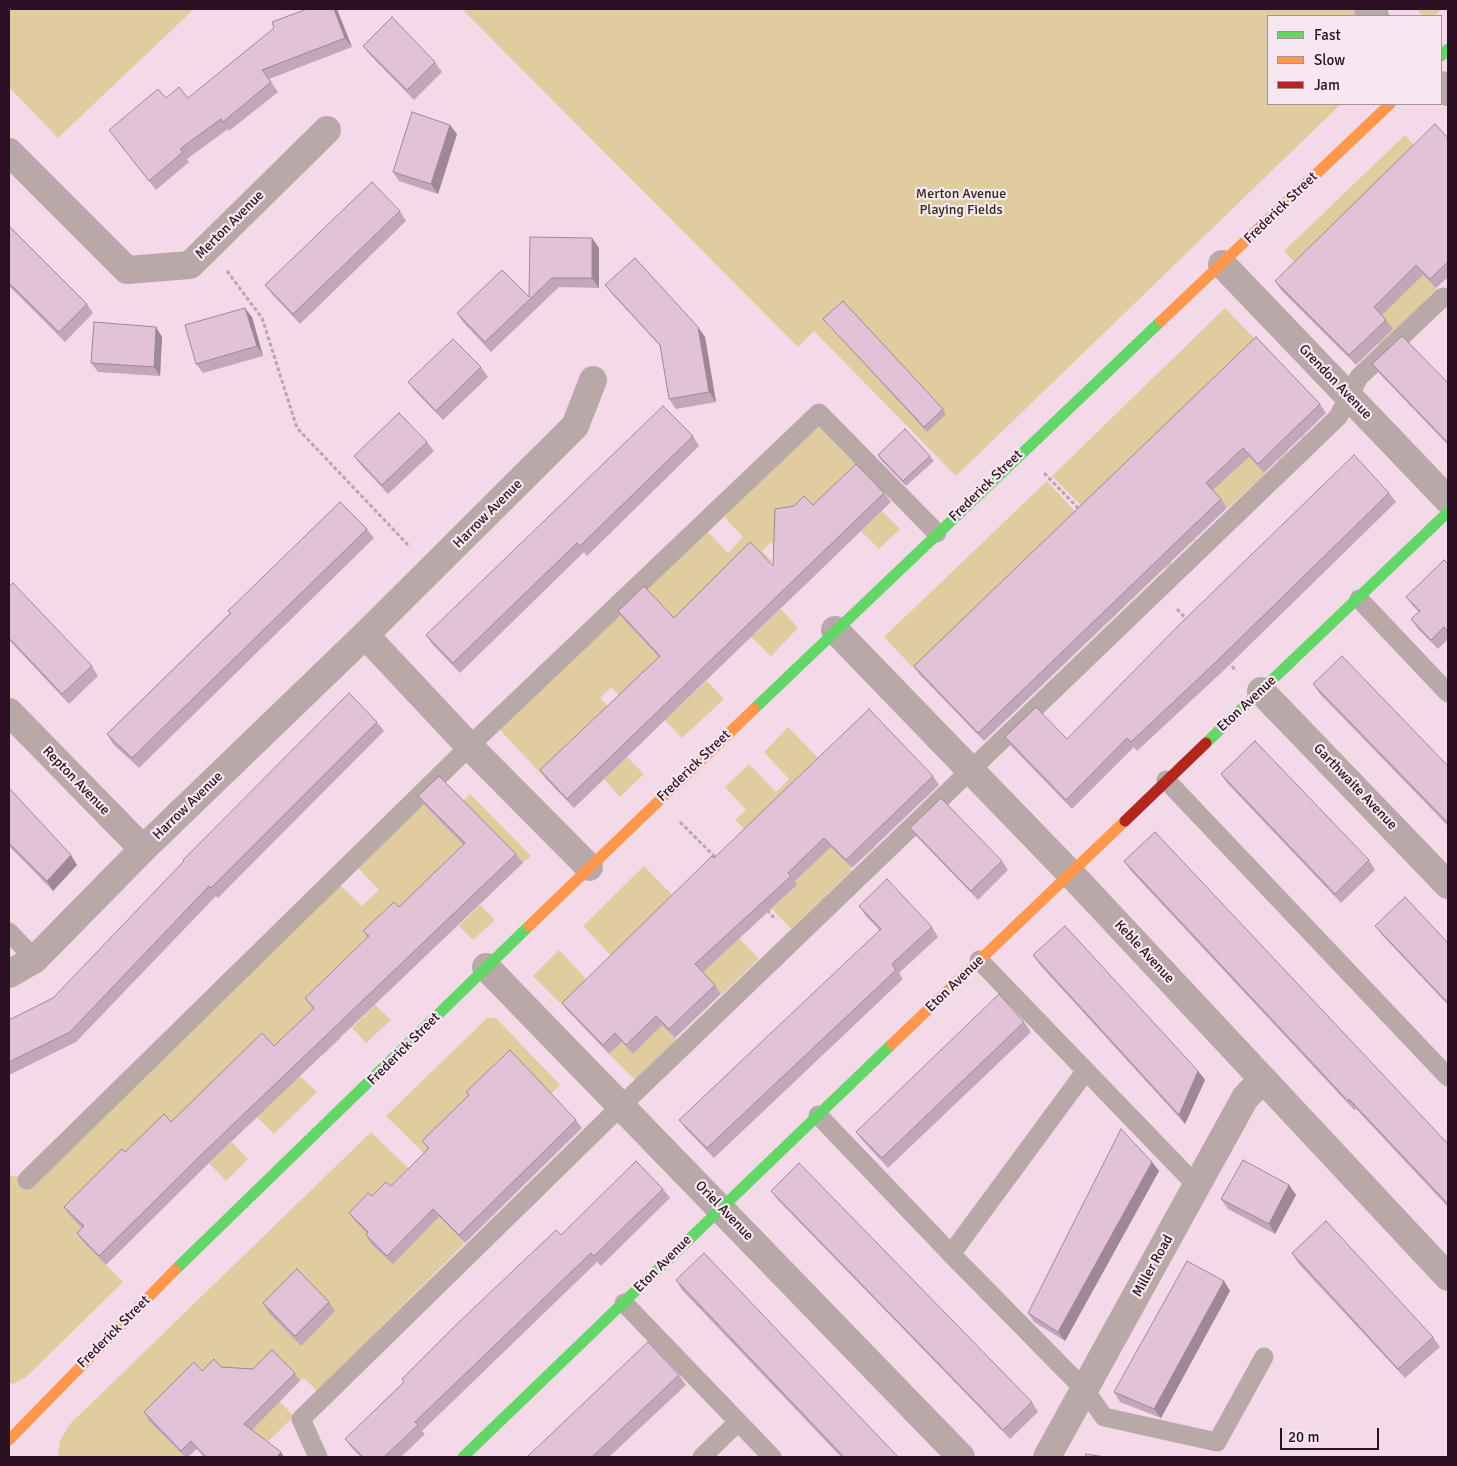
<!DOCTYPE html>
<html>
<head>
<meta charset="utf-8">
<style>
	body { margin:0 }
	#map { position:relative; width:1457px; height:1466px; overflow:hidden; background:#f4dae9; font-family:Signika,sans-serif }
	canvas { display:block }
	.frame { position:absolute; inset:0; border:10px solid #2b1021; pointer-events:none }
	.legend { position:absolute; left:1267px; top:15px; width:175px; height:90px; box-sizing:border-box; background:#f7e7f0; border:1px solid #a5919d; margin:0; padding:6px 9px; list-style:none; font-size:15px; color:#2b1021 }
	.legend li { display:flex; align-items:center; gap:10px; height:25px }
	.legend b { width:25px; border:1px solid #a5919d }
	.scale { position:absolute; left:1280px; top:1428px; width:99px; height:22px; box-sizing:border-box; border:2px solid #2b1021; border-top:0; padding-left:6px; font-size:15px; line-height:18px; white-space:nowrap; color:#2b1021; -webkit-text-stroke:4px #f7e7f0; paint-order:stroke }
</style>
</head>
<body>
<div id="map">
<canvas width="1457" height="1466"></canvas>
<div class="frame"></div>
<ul class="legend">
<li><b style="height:6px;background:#63d668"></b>Fast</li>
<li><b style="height:6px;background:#ff974d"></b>Slow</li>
<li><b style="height:6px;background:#b3261e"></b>Jam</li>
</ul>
<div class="scale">20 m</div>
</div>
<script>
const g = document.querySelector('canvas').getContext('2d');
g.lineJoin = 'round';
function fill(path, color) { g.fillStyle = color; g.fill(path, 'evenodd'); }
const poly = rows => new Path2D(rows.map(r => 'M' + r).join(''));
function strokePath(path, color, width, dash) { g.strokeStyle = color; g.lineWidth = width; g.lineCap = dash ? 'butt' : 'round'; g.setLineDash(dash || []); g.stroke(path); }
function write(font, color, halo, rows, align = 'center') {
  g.font = font + ' Signika,sans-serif'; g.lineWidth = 4.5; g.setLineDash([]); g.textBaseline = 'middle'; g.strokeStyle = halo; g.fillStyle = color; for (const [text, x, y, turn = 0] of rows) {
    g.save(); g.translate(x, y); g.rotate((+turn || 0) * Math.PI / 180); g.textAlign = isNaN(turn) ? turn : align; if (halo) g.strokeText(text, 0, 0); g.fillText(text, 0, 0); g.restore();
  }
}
fill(poly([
	[9,9,194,9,58,138,9,87],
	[462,9,1352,9,1359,16,1268,16,1268,104,1341,104,956,476,814,331,798,347],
	[1416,9,1442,9,1434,16,1423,16],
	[1405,135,1421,153,1302,270,1284,251],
	[1419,271,1437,289,1378,346,1362,331],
	[1225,308,1262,346,1088,513,1052,476],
	[1283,395,1297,409,1288,418,1305,435,1302,438,1284,421,1272,434,1288,451,1278,461,1257,441,1245,453,1265,474,1228,508,1213,493,1204,502,1218,517,1211,518,1193,500,1184,510,1190,517,1181,525,1196,540,1189,543,1171,525,1160,535,1163,540,1157,547,1173,564,1171,566,1163,569,1145,550,1134,561,1123,549,1209,467,1214,472,1220,467,1229,476,1237,468,1223,453,1259,417,1264,422,1270,415,1276,421,1280,416,1271,406],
	[818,425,864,471,781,552,771,542,762,551,772,561,726,605,755,634,781,609,798,628,771,656,723,610,626,703,611,687,600,698,642,743,639,746,620,726,601,726,546,779,500,730,620,614,642,639,647,589,704,532,708,532,728,553,743,537,724,517],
	[1047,481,1082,519,920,675,884,637],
	[882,511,900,529,879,549,861,531],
	[707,681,724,699,682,738,665,720],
	[788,727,826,766,752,836,735,820,746,810,725,787,749,764,776,792,789,779,764,752],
	[627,757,644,774,620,797,604,779],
	[470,794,531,856,523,863,471,853,312,1007,341,1038,322,1056,302,1035,300,1076,317,1092,274,1134,257,1117,300,1075,90,1235,83,1242,123,1282,25,1378,13,1384,9,1382,9,1175,19,1177,339,884,362,906,379,890,357,867,423,804,441,822],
	[857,826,876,846,866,856,844,834,851,871,791,929,772,909,797,885,786,873,811,850],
	[644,866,672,895,684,883,692,891,619,964,583,926],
	[480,905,495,920,473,940,459,926],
	[739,938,759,959,722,994,703,974,684,998,699,1015,695,1018,659,1022,677,1040,635,1080,609,1054,622,1042,629,1022],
	[559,950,594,987,569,1012,533,976],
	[375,1005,391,1020,366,1043,352,1028],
	[487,1018,496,1018,560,1085,550,1095,517,1191,498,1211,474,1187,431,1160,386,1116],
	[371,1132,447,1206,437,1216,465,1243,317,1391,304,1378,300,1381,278,1359,280,1402,294,1416,266,1444,230,1452,253,1429,229,1404,149,1421,185,1457,58,1457,60,1441,69,1425],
	[232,1142,248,1159,226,1181,209,1163]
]), '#dfcc9f');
strokePath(poly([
	[227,271,262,318,297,428,410,547],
	[1044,473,1080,510],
	[1177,609,1188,621],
	[1227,662,1237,671],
	[680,822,717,859],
	[767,910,776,920]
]), '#b7a8ab', 3, [4, 2.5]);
strokePath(poly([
	[1359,599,1448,693],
	[1166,780,1448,1077],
	[9,932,35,959],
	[979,960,1197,1186],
	[1085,1072,951,1254,1085,1390,1104,1417,1217,1442,1264,1357],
	[818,1115,951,1254],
	[27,1180,483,733,819,413,937,533],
	[624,1303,772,1457],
	[318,1457,301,1419,621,1106,1338,417,1359,377,1443,297],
	[702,1457,738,1422]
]), '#b8a9a8', 19);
strokePath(poly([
	[1368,9,1375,16],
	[1441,85,1448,92],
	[9,152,127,270,190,265,327,130],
	[1222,264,1448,500],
	[835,630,1070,873,1448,1277],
	[365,635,470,747,589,867],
	[1261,691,1448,885],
	[9,712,143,849],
	[486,967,961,1457],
	[9,974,35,959,143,849,365,635,575,426,593,380],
	[1047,1457,1245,1098,1263,1079]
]), '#b8a9a8', 28);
strokePath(poly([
	[1441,56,1448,49],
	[754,709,1161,321],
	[1206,743,1448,512],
	[175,1270,529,926],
	[463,1457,892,1044]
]), '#63d668', 11);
strokePath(poly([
	[1161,321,1390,104],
	[529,926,754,709],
	[892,1044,1125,821],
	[9,1440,175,1270]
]), '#ff974d', 11);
strokePath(poly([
	[1125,821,1206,743]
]), '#b3261e', 11);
fill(poly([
	[336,9,352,47,269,79,278,92,229,131,228,129,187,159,189,162,156,190,109,130,166,98,188,98],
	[363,46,435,62,442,72,414,100,370,55],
	[457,134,438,194,399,181,393,172],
	[1448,138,1448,277,1436,288,1423,275,1382,315,1386,320,1393,329,1356,365,1281,290,1275,281],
	[400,211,406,221,300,324,272,294,265,285],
	[9,226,87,304,93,313,65,342,9,286],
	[592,238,599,248,599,288,559,287,491,352,463,322,457,313,529,297],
	[605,285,698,327,705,337,716,402,676,409,669,399,661,347,612,294],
	[252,317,263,356,203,373,196,364],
	[823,319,943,409,946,414,927,432,827,323],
	[156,327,162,337,160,376,98,372,91,363],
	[1256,337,1320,404,1326,413,1264,473,1249,457,1213,490,1221,499,1227,508,984,741,920,675,914,666],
	[1372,364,1448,383,1448,445,1379,373],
	[481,367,488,377,443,420,415,391,408,382],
	[693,436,699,446,587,556,584,552,460,673,433,645,426,635],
	[427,442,434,451,388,494,361,465,354,456],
	[878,455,930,456,934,461,906,486,881,460],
	[884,493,891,502,574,808,546,779,540,770,659,657,625,621,618,611,674,618,773,566,813,505],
	[1389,493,1396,502,1222,672,1137,751,1134,747,1072,809,1011,746,1005,737,1067,739],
	[367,529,374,538,139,768,113,744,107,734,230,613,228,611],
	[1448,564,1448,639,1438,649,1418,629,1411,619,1419,612,1413,606,1406,597],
	[9,585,92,666,98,676,69,704,9,640],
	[1313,684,1448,766,1448,826,1320,694],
	[377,722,384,731,218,898,216,896,76,1042,9,1075,9,1020,53,998],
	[1221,774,1369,860,1375,870,1341,903,1228,784],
	[933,776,939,785,852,868,831,847,795,881,797,885,703,972,715,985,721,994,675,1038,662,1025,633,1054,622,1042,609,1054,569,1012,562,1003,714,858],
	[9,788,77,865,53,891,9,846],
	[418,796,516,854,523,863,209,1163,106,1265,83,1242,77,1233,82,1228,71,1217,64,1207,125,1152,171,1122,274,1046,313,1009,305,998,368,938,363,931,399,907,464,845,425,806],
	[910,828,1002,861,1008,870,978,900,917,837],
	[1124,861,1448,1144,1448,1207,1356,1109,1354,1110,1131,871],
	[859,906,932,927,938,937,899,973,903,979,714,1158,686,1129,679,1120,880,931,866,916],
	[1375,926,1448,943,1448,1005,1382,935],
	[1033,955,1198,1071,1205,1080,1185,1124,1040,965],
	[1024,1022,1031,1032,888,1168,863,1141,856,1132],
	[466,1092,576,1120,582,1128,465,1243,439,1217,393,1264,371,1244,366,1235,367,1233,355,1221,349,1213,372,1196,391,1186,428,1149,422,1141,468,1096],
	[1152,1162,1159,1171,1065,1341,1034,1322,1028,1313],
	[1289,1185,1296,1195,1275,1234,1228,1209,1221,1199],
	[663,1189,670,1198,601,1266,597,1262,422,1431,425,1434,401,1457,361,1457,352,1448,345,1439,404,1382,402,1379,561,1235],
	[771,1191,1032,1402,1038,1412,1010,1439,778,1200],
	[1292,1253,1433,1337,1440,1347,1405,1378,1298,1263],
	[676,1280,898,1457,841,1457,682,1290],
	[1224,1281,1230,1291,1161,1418,1120,1402,1114,1392],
	[329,1302,335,1311,301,1346,269,1313,263,1303],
	[221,1367,295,1373,300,1381,252,1430,284,1457,204,1457,197,1449,188,1457,185,1457,149,1421,144,1412,202,1371],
	[679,1375,686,1385,609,1457,527,1457]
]), '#c2a7b8');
fill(poly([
	[334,9,337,9,352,47,345,38],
	[450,125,457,134,438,194,431,184],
	[592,238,599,248,599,288,592,278],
	[245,308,252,317,263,356,257,346],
	[156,327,162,337,160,376,154,367],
	[698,327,705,337,716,402,709,392],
	[71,855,77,865,53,891,47,881],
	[1198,1071,1205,1080,1185,1124,1179,1115],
	[1152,1162,1159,1171,1065,1341,1058,1332],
	[1289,1185,1296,1195,1275,1234,1269,1224],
	[1224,1281,1230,1291,1161,1418,1154,1409],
	[281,1452,284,1457,277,1457]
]), '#9e8896');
const building = poly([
	[307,9,334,9,345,38,262,70,271,82,223,122,221,119,180,149,183,152,149,181,109,130,158,89,166,98,179,87,188,98,274,28,272,22,307,9],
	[392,17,435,62,407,90,363,46,392,17],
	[412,112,450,125,431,184,393,172,412,112],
	[1435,124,1448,138,1448,262,1430,279,1416,265,1374,307,1386,320,1349,355,1275,281,1435,124],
	[372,182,400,211,293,314,265,285,372,182],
	[9,226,87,304,59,332,9,283,9,226],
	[530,237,592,238,592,278,552,278,485,342,457,313,502,270,529,297,530,237],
	[635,258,698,327,709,392,669,399,660,345,605,285,635,258],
	[843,301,943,409,924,427,823,319,843,301],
	[245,308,257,346,196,364,185,325,245,308],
	[94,322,156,327,154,367,91,363,94,322],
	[1402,336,1448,383,1448,443,1372,364,1402,336],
	[1256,337,1320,404,1258,464,1243,448,1206,483,1221,499,978,733,914,666,1256,337],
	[453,339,481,367,436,411,408,382,453,339],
	[663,406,693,436,580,546,577,543,453,663,426,635,663,406],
	[399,413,427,442,382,485,354,456,399,413],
	[905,429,930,456,903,481,878,455,905,429],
	[1354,455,1389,493,1216,662,1131,742,1127,738,1066,800,1005,737,1036,707,1067,739,1180,624,1354,455],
	[856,464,884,493,567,799,540,770,660,656,618,611,644,586,674,618,750,542,773,566,775,509,794,506,804,496,813,505,856,464],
	[340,502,367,529,132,758,107,734,231,613,228,611,340,502],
	[1444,560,1448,564,1448,632,1444,627,1431,640,1411,619,1420,611,1406,597,1444,560],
	[13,583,92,666,62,694,9,638,9,585,10,586,13,583],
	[1342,656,1448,766,1448,823,1313,684,1342,656],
	[349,693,377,722,211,888,209,886,70,1032,9,1062,9,1020,53,998,184,861,183,860,349,693],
	[869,709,933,776,846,860,824,838,788,873,791,876,695,964,715,985,669,1029,656,1016,626,1045,615,1033,603,1045,562,1003,712,856,714,858,869,709],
	[1255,741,1369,860,1335,894,1221,774,1255,741],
	[439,776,516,854,202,1154,99,1256,77,1233,84,1226,64,1207,122,1149,125,1152,164,1114,171,1122,262,1033,274,1046,314,1008,305,998,369,936,363,931,394,902,399,907,465,843,418,796,439,776],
	[9,788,71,855,47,881,9,843,9,788],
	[941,798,1002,861,971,891,910,828,941,798],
	[1155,832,1448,1144,1448,1204,1349,1099,1348,1101,1124,861,1155,832],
	[887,879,932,927,892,964,896,970,707,1148,679,1120,881,929,859,906,887,879],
	[1405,897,1448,943,1448,1003,1375,926,1405,897],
	[1065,926,1198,1071,1179,1115,1033,955,1065,926],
	[999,994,1024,1022,882,1158,856,1132,999,994],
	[510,1050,576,1120,459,1235,433,1209,387,1256,366,1235,368,1232,349,1213,368,1193,372,1196,386,1182,391,1186,429,1148,422,1141,469,1095,466,1092,510,1050],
	[1121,1129,1152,1162,1058,1332,1028,1313,1121,1129],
	[1243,1160,1289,1185,1269,1224,1221,1199,1243,1160],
	[636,1161,663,1189,594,1256,591,1253,415,1422,418,1425,384,1457,363,1457,345,1439,404,1382,402,1379,456,1325,556,1230,561,1235,636,1161],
	[799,1163,1032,1402,1003,1430,771,1191,799,1163],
	[1326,1221,1433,1337,1398,1369,1292,1253,1326,1221],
	[704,1253,898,1457,844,1457,676,1280,704,1253],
	[1187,1261,1224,1281,1154,1409,1114,1392,1187,1261],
	[297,1269,329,1302,295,1336,263,1303,297,1269],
	[648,1342,679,1375,592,1457,527,1457,648,1342],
	[272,1350,295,1373,244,1424,281,1452,277,1457,206,1457,191,1441,181,1451,144,1412,194,1362,202,1371,214,1359,221,1367,253,1369,272,1350],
	[1086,1454,1105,1457,1085,1457,1086,1454]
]);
fill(building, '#e2c2d6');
strokePath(building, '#9e8896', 1);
write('14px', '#2f2d18', '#f7e7f0', [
	["Merton Avenue",961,194],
	["Playing Fields",961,210]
]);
write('14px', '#2b1021', '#f7e7f0', [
	["Frederick Street",1281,208,-44],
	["Merton Avenue",230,225,-45],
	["Grendon Avenue",1335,382,46],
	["Frederick Street",986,486,-44],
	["Harrow Avenue",488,514,-45],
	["Eton Avenue",1247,704,-43],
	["Frederick Street",694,766,-44],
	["Repton Avenue",76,781,46],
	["Garthwaite Avenue",1355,787,46],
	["Harrow Avenue",188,806,-44],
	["Keble Avenue",1144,952,47],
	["Eton Avenue",955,984,-44],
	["Frederick Street",404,1049,-45],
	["Oriel Avenue",724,1211,46],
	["Eton Avenue",663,1264,-45],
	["Miller Road",1153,1266,-61],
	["Frederick Street",114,1332,-45]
]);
</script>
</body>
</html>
